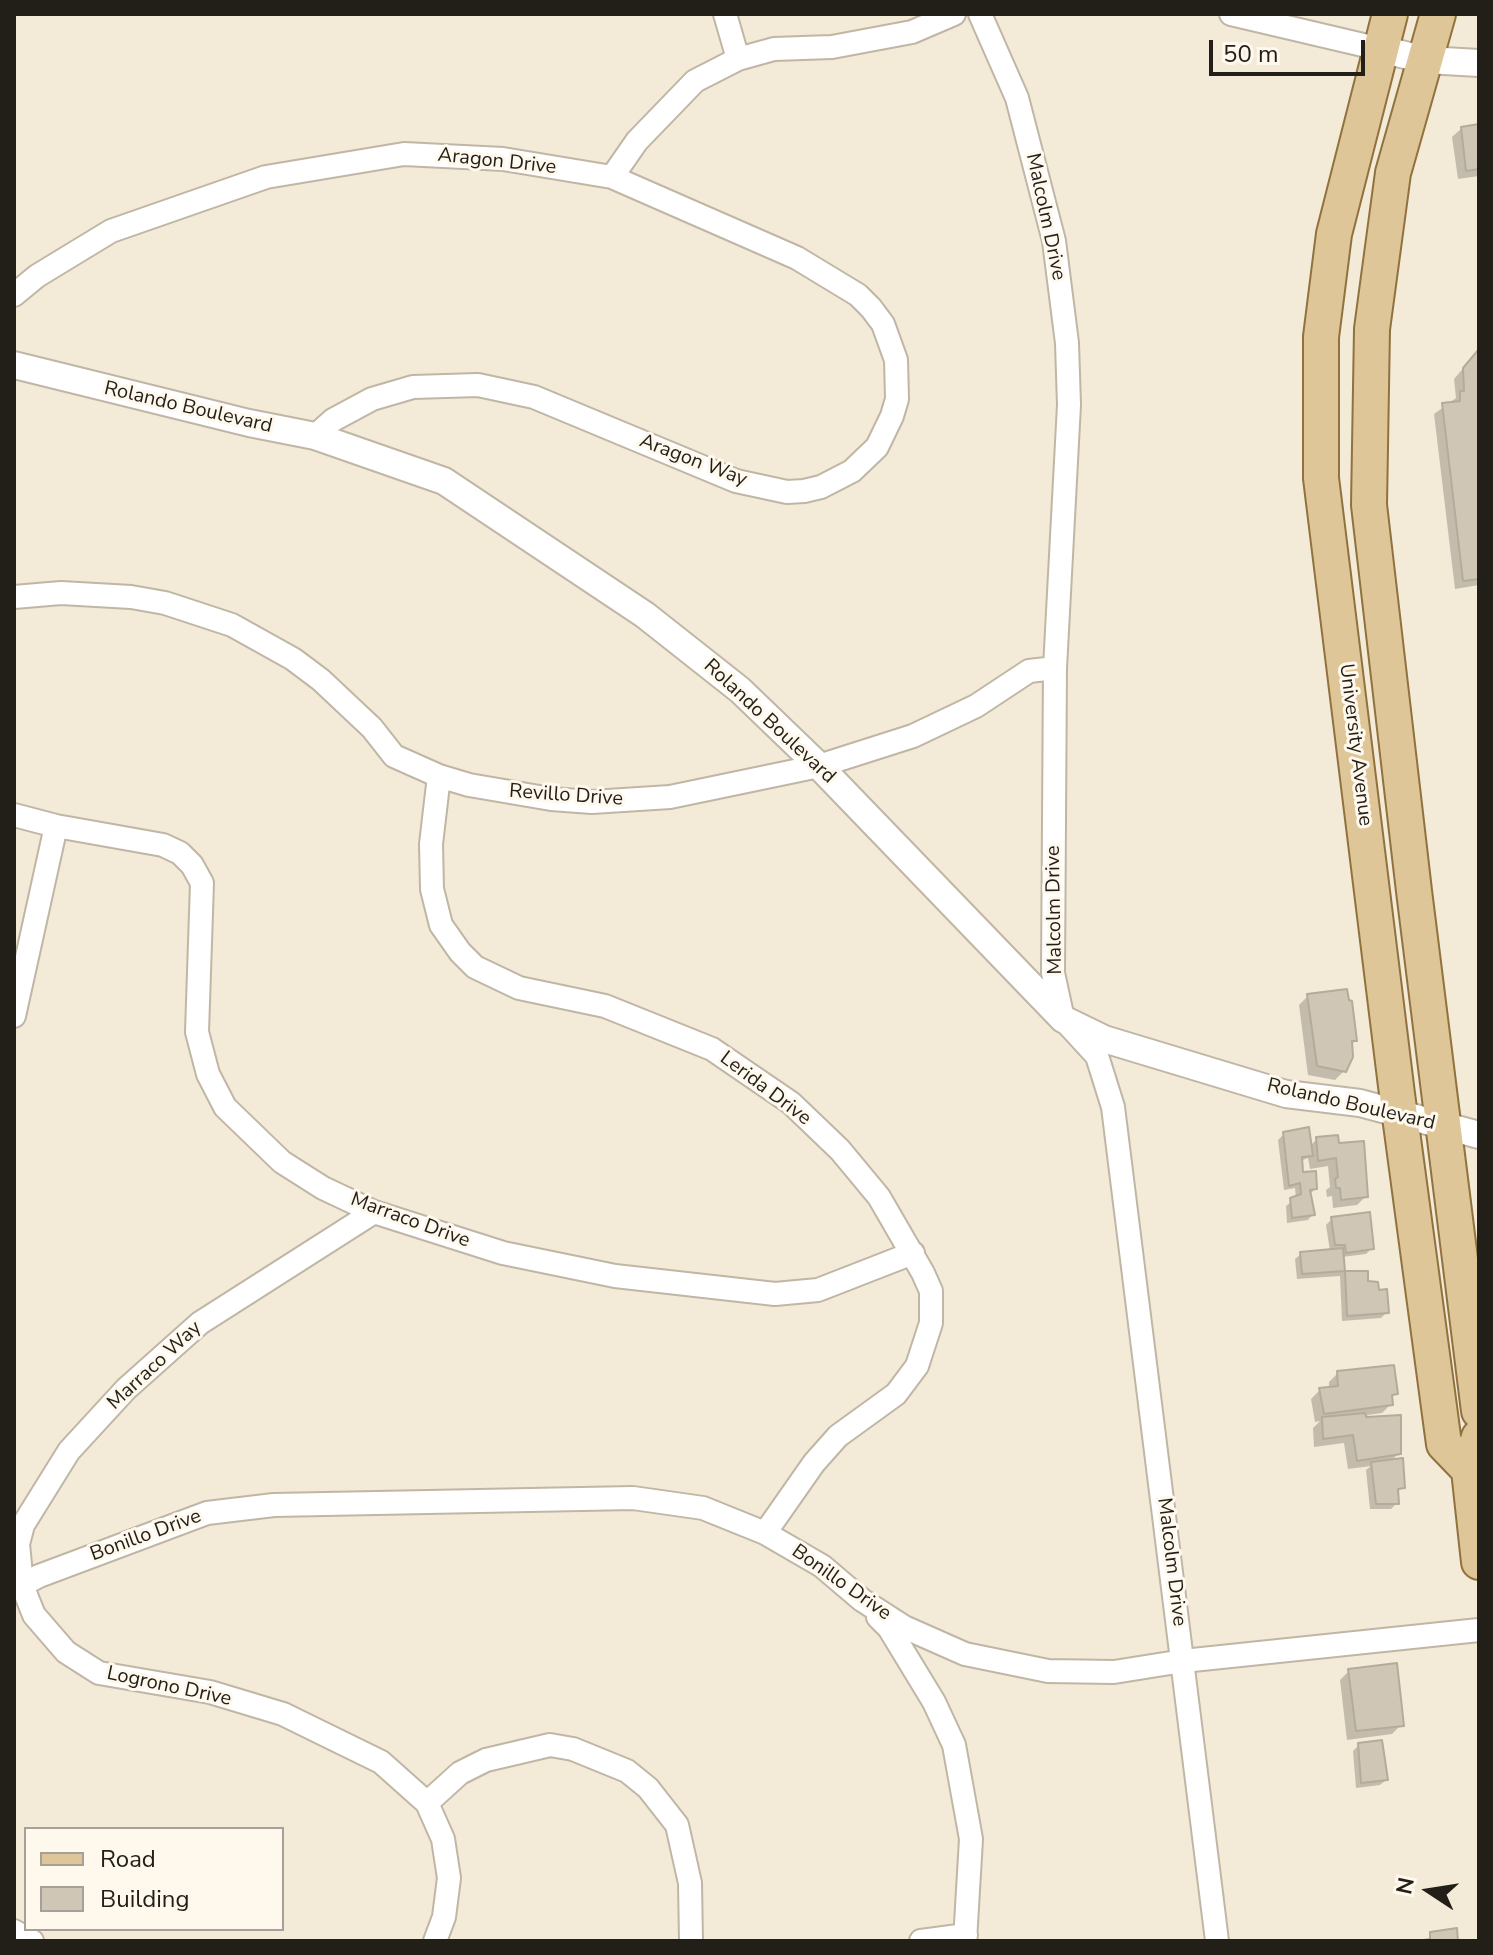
<!DOCTYPE html>
<html>
<head>
<meta charset="utf-8">
<style>
	body { margin:0 }
	#map { position:relative; width:1493px; height:1955px; overflow:hidden; background:#f4ead8; font-family:"Nunito Sans",sans-serif }
	canvas { display:block }
	.frame { position:absolute; inset:0; border:16px solid #221e18; pointer-events:none }
	.legend { position:absolute; left:24px; top:1827px; width:260px; height:104px; box-sizing:border-box; background:#fef8ed; border:2px solid #a6a198; margin:0; padding:10px 14px; list-style:none; font-size:24px; color:#221e18 }
	.legend li { display:flex; align-items:center; gap:16px; height:40px }
	.legend b { width:40px; border:2px solid #a6a198 }
	.north { position:absolute; left:1389px; top:1851px; width:80px; height:80px; -webkit-text-stroke:6px #fef8ed; paint-order:stroke; rotate:282deg; font-size:22px; font-weight:700; line-height:32px; text-align:center; color:#221e18 }
	.north::after { content:''; display:block; margin:auto; width:28px; height:36px; background:#221e18; clip-path:polygon(50% 0,100% 100%,50% 72%,0 100%) }
	.scale { position:absolute; left:1209px; top:40px; width:156px; height:36px; box-sizing:border-box; border:4px solid #221e18; border-top:0; padding-left:10px; font-size:24px; line-height:28px; white-space:nowrap; color:#221e18; -webkit-text-stroke:6px #fef8ed; paint-order:stroke }
</style>
</head>
<body>
<div id="map">
<canvas width="1493" height="1955"></canvas>
<div class="frame"></div>
<ul class="legend">
<li><b style="height:10px;background:#dfc698"></b>Road</li>
<li><b style="height:22px;background:#d0c6b5"></b>Building</li>
</ul>
<div class="north">N</div>
<div class="scale">50 m</div>
</div>
<script>
const g = document.querySelector('canvas').getContext('2d');
g.lineJoin = 'round';
function fill(path, color) { g.fillStyle = color; g.fill(path, 'evenodd'); }
const poly = rows => new Path2D(rows.map(r => 'M' + r).join(''));
function strokePath(path, color, width, dash) { g.strokeStyle = color; g.lineWidth = width; g.lineCap = dash ? 'butt' : 'round'; g.setLineDash(dash || []); g.stroke(path); }
function write(font, color, halo, rows, align = 'center') {
  g.font = font + ' "Nunito Sans",sans-serif'; g.lineWidth = 6; g.setLineDash([]); g.textBaseline = 'middle'; g.strokeStyle = halo; g.fillStyle = color; for (const [text, x, y, turn = 0] of rows) {
    g.save(); g.translate(x, y); g.rotate((+turn || 0) * Math.PI / 180); g.textAlign = isNaN(turn) ? turn : align; if (halo) g.strokeText(text, 0, 0); g.fillText(text, 0, 0); g.restore();
  }
}
fill(poly([
	[1479,126,1479,176,1458,179,1452,137,1462,128],
	[1479,350,1479,585,1455,589,1434,414,1456,398,1454,379],
	[1308,996,1355,1041,1350,1046,1344,1071,1335,1080,1308,1075,1299,1005],
	[1284,1134,1310,1146,1317,1139,1336,1137,1366,1196,1357,1205,1333,1208,1332,1196,1327,1197,1326,1190,1330,1187,1328,1166,1310,1169,1308,1158,1300,1161,1301,1174,1315,1189,1309,1195,1313,1214,1308,1220,1287,1223,1286,1206,1296,1198,1295,1188,1284,1190,1278,1140],
	[1332,1219,1372,1248,1366,1254,1342,1257,1344,1273,1366,1273,1366,1283,1387,1312,1381,1318,1342,1321,1340,1276,1297,1279,1295,1259,1301,1254,1330,1251,1326,1225],
	[1338,1373,1396,1393,1390,1398,1391,1404,1382,1413,1367,1415,1399,1453,1390,1462,1403,1487,1396,1493,1397,1503,1391,1509,1370,1509,1366,1470,1371,1466,1348,1469,1344,1443,1314,1447,1313,1428,1320,1421,1315,1422,1311,1399,1320,1390,1329,1389,1329,1382],
	[1349,1671,1401,1725,1392,1734,1347,1740,1340,1680],
	[1359,1745,1386,1780,1380,1785,1356,1788,1353,1751]
]), '#0003');
const building = poly([
	[1479,124,1479,169,1466,171,1461,127,1479,124],
	[1479,349,1479,579,1463,581,1442,403,1460,401,1460,391,1464,391,1463,368,1479,349],
	[1347,989,1349,1000,1352,1001,1357,1041,1352,1041,1353,1057,1346,1072,1317,1066,1307,994,1347,989],
	[1309,1127,1313,1156,1302,1157,1303,1172,1316,1171,1317,1189,1310,1190,1315,1215,1292,1218,1290,1198,1301,1194,1300,1183,1289,1186,1283,1132,1309,1127],
	[1338,1135,1339,1143,1364,1141,1368,1197,1341,1200,1340,1188,1336,1188,1335,1179,1338,1177,1336,1158,1318,1161,1316,1137,1338,1135],
	[1370,1212,1374,1249,1346,1253,1345,1245,1335,1245,1331,1217,1370,1212],
	[1343,1248,1345,1271,1302,1274,1300,1252,1343,1248],
	[1345,1271,1368,1271,1368,1281,1378,1282,1379,1290,1387,1289,1389,1313,1347,1316,1345,1271],
	[1394,1365,1398,1394,1392,1395,1393,1405,1324,1414,1319,1388,1338,1386,1337,1371,1394,1365],
	[1365,1413,1366,1417,1401,1415,1401,1454,1357,1461,1353,1435,1323,1439,1322,1417,1365,1413],
	[1403,1458,1405,1488,1398,1489,1399,1504,1376,1504,1371,1462,1403,1458],
	[1397,1663,1404,1726,1356,1731,1348,1669,1397,1663],
	[1382,1740,1388,1780,1361,1783,1358,1743,1382,1740],
	[1457,1928,1458,1941,1418,1941,1430,1939,1430,1932,1457,1928]
]);
fill(building, '#d0c6b5');
strokePath(building, '#b5ab9a', 2);
const minor = poly([
	[725,14,738,59],
	[980,14,1017,98,1054,241,1067,343,1069,405,1055,668,1053,973,1063,1019,1097,1056,1113,1107,1217,1941],
	[1231,14,1380,49],
	[612,177,637,141,695,81,738,59,774,49,832,47,912,32,954,14],
	[14,295,37,276,111,231,266,177,404,154,503,159,612,177,797,258,858,295,871,308,883,324,896,360,897,399,892,416,877,447,852,471,821,487,804,491,787,492,736,481,534,397,478,385,413,387,372,399,333,420,315,436],
	[14,597,61,593,131,597,165,603,232,625,293,659,321,680,372,728,394,756,439,776,469,785,551,799,592,802,670,797,819,766,913,736,976,706,1029,671,1055,668],
	[439,776,431,844,432,889,441,925,460,952,475,967,519,988,605,1006,712,1049,791,1103,840,1150,879,1197,923,1273,931,1291,931,1323,917,1366,896,1394,838,1436,814,1463,765,1533],
	[14,815,56,826,163,845,180,853,192,865,202,883,197,1032,208,1074,225,1107,282,1162,323,1188,374,1212,503,1253,615,1276,775,1294,818,1290,913,1253],
	[14,1016,56,826],
	[374,1212,200,1323,126,1389,69,1451,23,1525,18,1544,22,1585,34,1615,66,1652,99,1673,210,1692,283,1714,381,1762,427,1803,443,1839,449,1878,444,1917,435,1941],
	[22,1585,39,1576,207,1513,274,1505,633,1498,703,1508,765,1533,822,1566,862,1600,904,1627,965,1654,1048,1671,1114,1672,1183,1661,1479,1630],
	[878,1617,889,1628,934,1702,954,1745,971,1839,965,1941],
	[427,1803,460,1773,486,1760,550,1745,573,1749,627,1771,648,1788,677,1825,690,1883,691,1941],
	[14,1931,32,1941],
	[921,1941,966,1935]
]);
const tertiary = poly([
	[1380,49,1426,60,1479,63],
	[14,365,249,423,315,436,444,481,645,615,740,690,819,766,1063,1019,1104,1039,1286,1094,1360,1103,1479,1135]
]);
const primary = poly([
	[1390,14,1334,234,1321,337,1321,478,1397,1094,1444,1444,1469,1470],
	[1438,14,1393,173,1372,329,1369,505,1414,891,1479,1411],
	[1479,1437,1469,1470,1479,1562]
]);
strokePath(minor, '#c0b6a5', 26);
strokePath(tertiary, '#c0b6a5', 30);
strokePath(primary, '#8f723e', 38);
strokePath(minor, '#fff', 22);
strokePath(tertiary, '#fff', 26);
strokePath(primary, '#dfc698', 34);
write('20px', '#221e18', '#fef8ed', [
	["Aragon Drive",497,162,6],
	["Malcolm Drive",1045,217,78],
	["Rolando Boulevard",188,408,13],
	["Aragon Way",693,461,21],
	["Rolando Boulevard",769,722,43],
	["University Avenue",1355,745,83],
	["Revillo Drive",566,796,4],
	["Malcolm Drive",1055,910,-91],
	["Lerida Drive",765,1089,37],
	["Rolando Boulevard",1351,1105,13],
	["Marraco Drive",410,1221,20],
	["Marraco Way",155,1366,-43],
	["Bonillo Drive",146,1536,-20],
	["Malcolm Drive",1171,1562,83],
	["Bonillo Drive",841,1583,35],
	["Logrono Drive",169,1687,12]
]);
</script>
</body>
</html>
